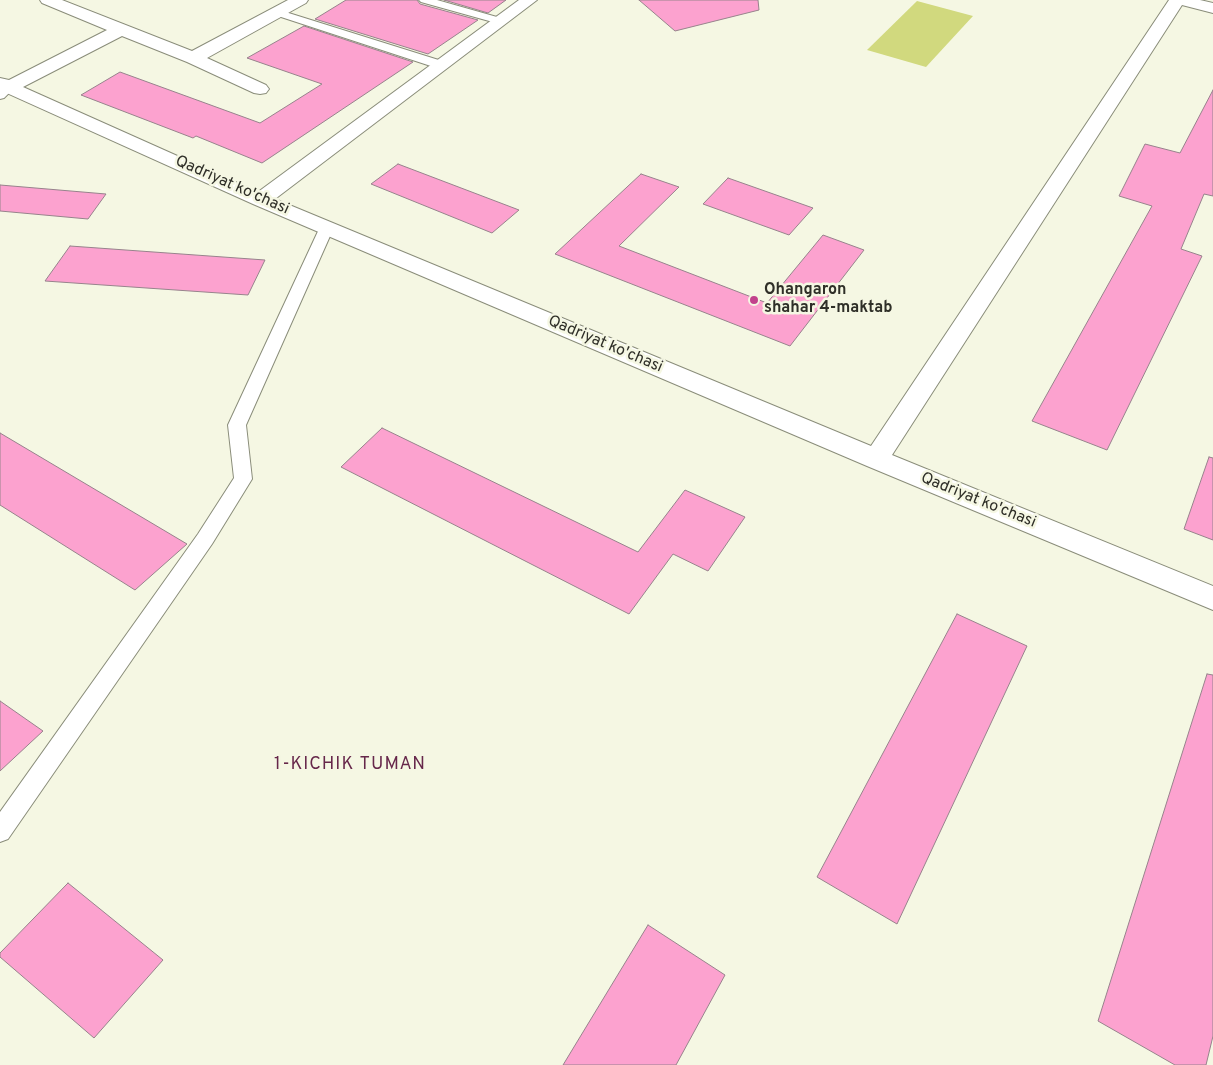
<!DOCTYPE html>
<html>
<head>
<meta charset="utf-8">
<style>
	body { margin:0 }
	canvas { display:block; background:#f5f7e3 }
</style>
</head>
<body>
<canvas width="1213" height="1065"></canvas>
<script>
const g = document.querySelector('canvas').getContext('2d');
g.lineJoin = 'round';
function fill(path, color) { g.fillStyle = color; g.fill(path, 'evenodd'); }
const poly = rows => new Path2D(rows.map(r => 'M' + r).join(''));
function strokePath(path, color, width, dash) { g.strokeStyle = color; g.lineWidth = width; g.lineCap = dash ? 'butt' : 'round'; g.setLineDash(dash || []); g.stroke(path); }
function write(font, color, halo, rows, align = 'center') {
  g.font = font + ' Overpass,sans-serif'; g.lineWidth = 5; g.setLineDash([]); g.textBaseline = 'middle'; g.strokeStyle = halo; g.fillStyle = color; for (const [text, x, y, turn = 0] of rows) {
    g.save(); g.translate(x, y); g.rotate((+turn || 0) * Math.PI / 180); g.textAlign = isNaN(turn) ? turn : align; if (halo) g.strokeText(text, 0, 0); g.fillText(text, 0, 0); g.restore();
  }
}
fill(poly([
	[917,1,973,16,926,67,867,50]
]), '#d1d97e');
const building = poly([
	[346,0,417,0,420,4,478,20,428,54,315,19,346,0],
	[444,0,506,0,488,13,444,0],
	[639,0,758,0,759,10,675,31,639,0],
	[304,26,413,62,262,163,196,136,193,138,81,95,120,72,260,123,322,84,247,58,304,26],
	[1213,90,1213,196,1204,194,1181,249,1202,256,1107,450,1032,421,1152,206,1119,196,1145,144,1180,153,1213,90],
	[398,164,519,210,492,233,371,184,398,164],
	[641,174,679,187,619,246,767,303,823,235,864,250,790,346,555,254,641,174],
	[728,178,813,208,789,235,703,204,728,178],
	[0,185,106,194,88,219,0,211,0,185],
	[70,246,265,260,248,295,45,281,70,246],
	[382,428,638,552,685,490,745,517,708,571,673,554,629,614,341,467,382,428],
	[0,433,187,544,135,590,0,505,0,433],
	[1209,457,1213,458,1213,540,1184,529,1209,457],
	[957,614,1027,646,897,924,817,877,957,614],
	[1207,674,1213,675,1213,1036,1206,1065,1175,1065,1098,1021,1207,674],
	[0,701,43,731,0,771,0,701],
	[68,883,163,960,94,1038,0,957,0,953,68,883],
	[648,925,725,975,676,1065,563,1065,648,925]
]);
fill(building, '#fca2cf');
strokePath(building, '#97838c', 1);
const lane = poly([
	[419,0,437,0,504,19,506,21,500,24,421,2,419,0],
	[279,10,445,62,447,65,441,69,437,68,275,15,273,13,279,10],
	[9,83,15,87,4,98,0,99,0,88,9,83],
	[327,223,332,224,334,227,246,425,252,479,212,544,8,839,0,842,0,812,198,534,234,478,228,425,320,227,322,224,327,223]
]);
const street = poly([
	[40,0,62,0,192,51,288,0,308,0,306,3,207,58,266,85,269,89,266,93,260,94,254,93,187,62,122,36,23,87,258,192,519,0,537,0,275,199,871,446,1169,0,1200,0,1213,3,1213,13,1182,5,892,455,1213,586,1213,610,867,466,253,204,0,90,0,78,9,80,107,30,42,3,40,0]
]);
strokePath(lane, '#8a8d7a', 2);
strokePath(street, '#8a8d7a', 2);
fill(lane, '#fff');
fill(street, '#fff');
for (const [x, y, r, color] of [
	[754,300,5,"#c2428c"]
]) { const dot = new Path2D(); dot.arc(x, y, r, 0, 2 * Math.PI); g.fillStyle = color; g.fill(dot); strokePath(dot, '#f5f7e3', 2); }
write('16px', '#2f2f28', '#f5f7e3', [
	["Qadriyat ko'chasi",232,186,24],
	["Qadriyat ko'chasi",605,345,23],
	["Qadriyat ko'chasi",978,501,22]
]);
write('bold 16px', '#2f2f28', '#f5f7e3', [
	["Ohangaron",764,291],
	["shahar 4-maktab",764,309]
], 'left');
g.letterSpacing = '1px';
write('18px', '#66274a', '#f5f7e3', [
	["1-KICHIK TUMAN",350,765]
]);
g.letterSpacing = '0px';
</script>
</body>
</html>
